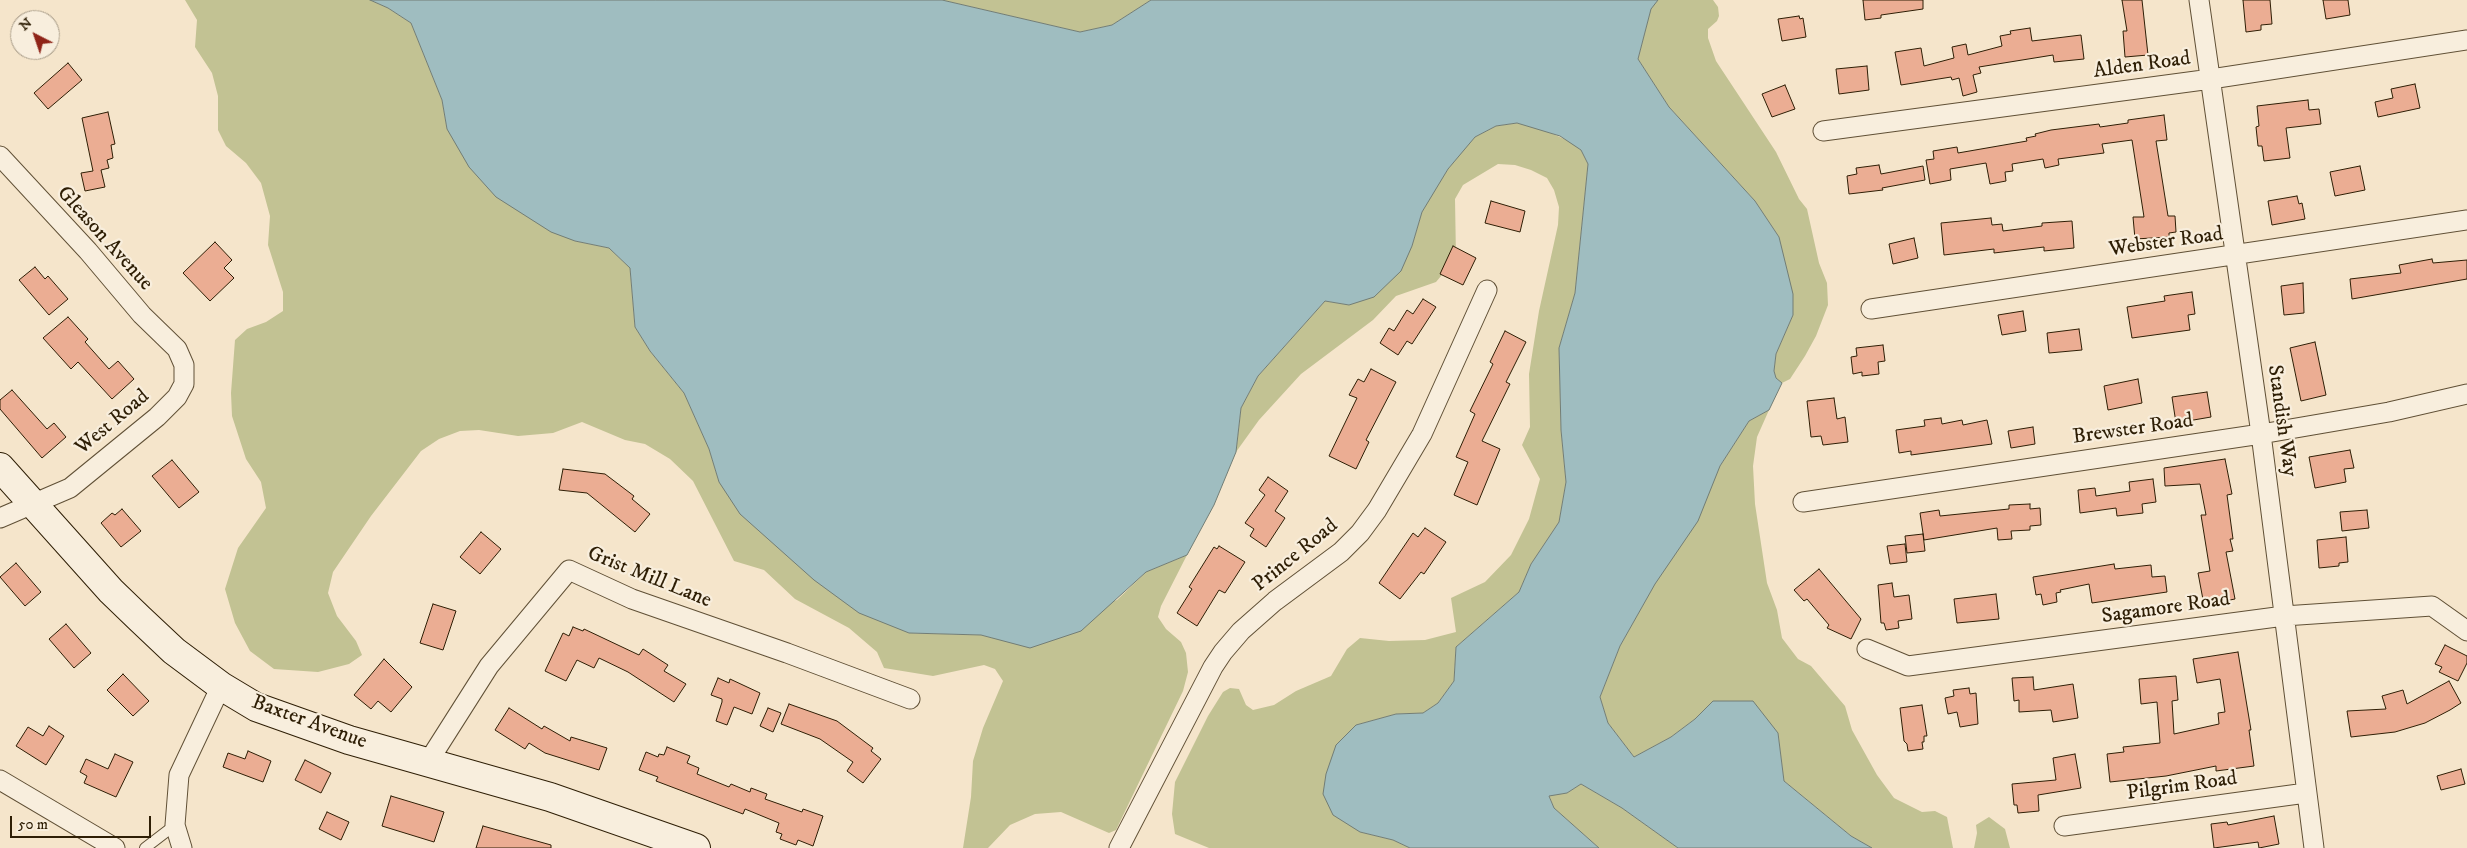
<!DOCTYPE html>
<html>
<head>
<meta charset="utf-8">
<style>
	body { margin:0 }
	#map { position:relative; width:2467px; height:848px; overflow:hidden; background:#f5e5cb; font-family:"IM FELL DW Pica",serif }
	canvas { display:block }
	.north { position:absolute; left:10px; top:10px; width:50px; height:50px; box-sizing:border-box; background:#f8eedd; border:1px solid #a79b87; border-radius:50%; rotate:319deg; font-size:14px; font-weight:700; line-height:20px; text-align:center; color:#2e1e05 }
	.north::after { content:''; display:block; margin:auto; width:18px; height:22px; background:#8f2418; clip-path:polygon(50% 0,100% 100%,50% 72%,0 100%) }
	.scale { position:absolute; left:10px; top:816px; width:141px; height:22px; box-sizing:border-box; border:2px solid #2e1e05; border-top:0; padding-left:6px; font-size:15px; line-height:18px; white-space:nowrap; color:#2e1e05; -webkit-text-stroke:4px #f8eedd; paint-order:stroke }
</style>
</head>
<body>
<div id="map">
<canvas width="2467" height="848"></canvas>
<div class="north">N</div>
<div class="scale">50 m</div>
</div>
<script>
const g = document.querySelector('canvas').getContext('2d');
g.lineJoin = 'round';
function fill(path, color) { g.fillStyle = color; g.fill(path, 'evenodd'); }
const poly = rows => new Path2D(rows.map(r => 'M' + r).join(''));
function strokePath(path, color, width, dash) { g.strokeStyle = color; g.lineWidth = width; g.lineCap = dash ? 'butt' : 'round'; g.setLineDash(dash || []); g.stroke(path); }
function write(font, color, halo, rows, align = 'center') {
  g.font = font + ' "IM FELL DW Pica",serif'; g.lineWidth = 4.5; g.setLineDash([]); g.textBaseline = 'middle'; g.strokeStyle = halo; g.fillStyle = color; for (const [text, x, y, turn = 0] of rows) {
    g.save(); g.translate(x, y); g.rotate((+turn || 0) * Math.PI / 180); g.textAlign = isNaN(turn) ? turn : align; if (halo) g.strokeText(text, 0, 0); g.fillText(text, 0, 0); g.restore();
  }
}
fill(poly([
	[185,0,370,0,388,8,411,23,442,100,447,129,575,241,609,248,630,268,635,327,650,351,684,393,709,449,719,482,909,633,981,635,998,639,1117,600,1146,572,1187,555,1161,606,1158,617,1166,629,1181,642,1186,653,1188,672,1183,691,1116,830,1109,833,1061,812,1035,814,1010,825,988,848,963,848,971,797,973,761,983,728,1003,681,995,669,984,665,933,676,884,668,877,652,849,628,795,599,764,570,734,561,693,481,670,459,645,444,625,440,582,422,553,433,518,436,479,430,460,431,439,439,421,451,371,516,333,572,328,593,337,616,356,641,362,655,349,664,318,672,274,669,250,651,235,623,225,589,238,548,266,508,261,482,246,459,232,416,231,393,235,340,247,329,266,322,283,311,283,292,268,245,270,216,261,183,246,163,226,146,218,130,218,96,212,73,195,47,197,20],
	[942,0,1151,0,1112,25,1080,32],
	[1658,0,1713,0,1718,7,1719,16,1717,21,1708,29,1708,38,1716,61,1776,152,1799,199,1807,209,1819,263,1827,283,1828,305,1816,336,1805,356,1790,379,1782,383,1776,378,1774,371,1776,354,1793,315,1779,237,1755,201,1669,107,1638,59,1651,8],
	[1517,123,1542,129,1573,143,1581,150,1588,164,1575,293,1559,348,1561,430,1566,482,1559,522,1531,564,1519,592,1456,647,1454,681,1438,703,1423,713,1396,714,1356,725,1360,832,1393,840,1410,848,1209,848,1175,834,1172,814,1175,782,1208,716,1223,692,1230,688,1239,689,1246,705,1253,710,1274,705,1296,691,1331,676,1347,649,1360,638,1389,641,1425,640,1456,632,1451,598,1485,582,1511,555,1529,519,1540,479,1522,445,1530,427,1529,374,1539,311,1558,225,1559,207,1554,190,1547,178,1531,170,1515,165,1498,164,1463,185,1455,199,1456,258,1436,282,1396,296,1373,320,1301,374,1259,420,1236,452,1241,408,1258,376,1325,301,1349,305,1412,246,1422,212,1436,186,1463,148,1475,137,1496,126],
	[1769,410,1757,437,1753,466,1755,504,1767,583,1777,610,1782,638,1798,659,1811,666,1845,706,1852,730,1877,775,1894,798,1922,812,1935,811,1947,817,1953,848,1872,848,1851,836,1784,781,1778,733,1713,701,1695,719,1671,737,1634,757,1608,723,1600,697,1620,646,1720,466,1749,421],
	[1581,784,1622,808,1678,848,1599,848,1554,808,1549,795,1567,793],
	[1989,817,2005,829,2010,848,1974,848,1977,833,1976,825]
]), '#c2c293');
const water = poly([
	[370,0,942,0,1080,32,1112,25,1151,0,1658,0,1651,9,1638,59,1669,107,1755,201,1779,237,1793,294,1793,315,1776,354,1774,371,1776,378,1782,383,1769,410,1749,421,1720,466,1698,521,1655,584,1620,646,1600,697,1608,723,1634,757,1671,737,1695,719,1713,701,1753,701,1778,733,1784,781,1851,836,1872,848,1678,848,1622,808,1581,784,1567,793,1549,796,1554,808,1599,848,1410,848,1393,840,1360,832,1333,815,1323,794,1326,774,1336,745,1356,725,1396,714,1423,713,1438,703,1454,681,1456,647,1519,592,1531,564,1559,522,1566,482,1561,430,1559,348,1575,293,1588,164,1581,150,1560,136,1517,123,1496,126,1475,137,1448,169,1422,212,1412,246,1401,271,1374,297,1349,305,1325,301,1258,376,1241,408,1236,452,1214,505,1187,555,1146,572,1081,631,1030,648,981,635,909,633,859,613,814,580,740,514,719,482,709,449,684,393,650,351,635,327,630,268,609,248,575,241,551,232,496,197,469,167,447,129,442,100,411,23,388,8,370,0]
]);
fill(water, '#9fbdc0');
strokePath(water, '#727d75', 1);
const building = poly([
	[1863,0,1923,0,1923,9,1881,15,1881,18,1865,20,1863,0],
	[2122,0,2142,0,2148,55,2125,57,2123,31,2127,31,2122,0],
	[2243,0,2270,0,2272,24,2261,25,2261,30,2246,32,2243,0],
	[2323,0,2348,0,2350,15,2326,19,2323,0],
	[1799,16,1800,19,1803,18,1806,37,1782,41,1778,19,1799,16],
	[2030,28,2032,41,2081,35,2084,59,2054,62,2053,55,1979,67,1981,73,1973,75,1977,92,1963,96,1959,78,1952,80,1951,77,1901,85,1895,52,1921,48,1924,66,1954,58,1952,47,1966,44,1968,55,2002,46,2000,36,2011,34,2010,31,2030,28],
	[68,63,82,80,48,109,34,93,68,63],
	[1867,66,1869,90,1839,94,1836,69,1867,66],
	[2415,84,2420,108,2378,117,2375,102,2393,98,2391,89,2415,84],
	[1785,85,1795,109,1772,117,1762,94,1785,85],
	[2308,100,2309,110,2319,109,2321,124,2286,128,2290,158,2264,161,2262,146,2258,146,2256,127,2259,126,2257,106,2308,100],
	[108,112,115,144,111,145,113,158,107,160,109,168,101,170,105,187,85,191,81,173,93,171,82,118,108,112],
	[2164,115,2167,140,2156,141,2168,216,2175,216,2176,232,2169,233,2169,237,2135,239,2133,217,2144,217,2132,140,2102,144,2104,153,2058,159,2059,165,2045,168,2043,159,2012,164,2013,171,2005,172,2006,181,1990,184,1986,163,1950,169,1951,180,1930,184,1926,160,1934,159,1933,151,1957,147,1958,153,2027,141,2026,138,2036,136,2035,134,2051,130,2099,124,2100,127,2128,123,2128,120,2164,115],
	[1879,165,1881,174,1923,166,1925,180,1882,188,1883,190,1849,194,1847,176,1857,174,1856,168,1879,165],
	[2360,166,2365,190,2335,196,2330,172,2360,166],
	[2297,196,2299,204,2302,203,2305,219,2272,225,2268,201,2297,196],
	[1491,201,1525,211,1520,232,1485,223,1491,201],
	[1991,218,1992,225,2002,224,2003,231,2042,226,2042,223,2072,221,2074,248,2044,251,2044,247,1994,253,1994,249,1944,255,1941,223,1991,218],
	[1914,238,1918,258,1893,264,1889,244,1914,238],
	[215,242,232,260,224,268,234,278,210,301,183,273,215,242],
	[1453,246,1476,258,1463,285,1440,274,1453,246],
	[2432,259,2433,263,2467,260,2467,279,2352,299,2350,279,2401,273,2399,265,2432,259],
	[35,267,45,279,48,276,68,299,49,315,19,280,35,267],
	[2303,283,2304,313,2284,315,2281,286,2303,283],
	[2192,292,2195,314,2188,315,2190,330,2132,338,2127,307,2165,301,2164,296,2192,292],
	[1423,299,1436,307,1412,344,1407,341,1398,355,1380,343,1389,328,1394,331,1407,310,1413,314,1423,299],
	[2023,311,2026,331,2002,335,1998,315,2023,311],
	[68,317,88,339,85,342,109,369,118,361,134,379,112,399,78,362,71,369,43,338,68,317],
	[2079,329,2082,350,2049,353,2047,333,2079,329],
	[1505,331,1526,342,1506,382,1510,384,1482,441,1500,449,1477,505,1454,495,1468,462,1456,457,1475,414,1470,411,1493,364,1490,362,1505,331],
	[2315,342,2326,395,2301,401,2290,348,2315,342],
	[1883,345,1885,361,1878,362,1879,374,1862,376,1862,372,1853,374,1851,357,1857,356,1856,348,1883,345],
	[1371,369,1396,382,1366,440,1369,442,1356,469,1329,456,1357,398,1349,395,1358,379,1364,382,1371,369],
	[2138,379,2142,403,2108,410,2104,386,2138,379],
	[12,390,47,429,54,423,66,437,42,458,0,409,0,400,12,390],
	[2207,392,2211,417,2176,423,2172,397,2207,392],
	[1834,398,1837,419,1845,417,1848,442,1823,445,1821,436,1811,437,1807,401,1834,398],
	[1941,418,1942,424,1962,420,1963,425,1987,420,1992,444,1911,455,1911,451,1899,453,1896,430,1925,426,1924,420,1941,418],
	[2033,427,2035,444,2011,448,2008,431,2033,427],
	[2350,450,2354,468,2344,469,2346,482,2315,488,2309,457,2350,450],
	[2225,459,2232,494,2227,495,2233,539,2230,539,2233,551,2226,552,2235,599,2204,605,2198,573,2210,571,2201,515,2206,515,2200,484,2165,486,2164,468,2225,459],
	[172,460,199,492,179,508,152,476,172,460],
	[563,469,605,474,634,496,632,499,650,514,635,532,587,493,559,490,563,469],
	[1268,477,1288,491,1275,511,1285,518,1266,547,1250,536,1254,529,1245,523,1265,495,1259,490,1268,477],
	[2153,479,2156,502,2142,504,2143,513,2117,516,2116,508,2080,513,2078,490,2095,488,2096,496,2130,491,2129,482,2153,479],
	[2030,504,2030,509,2040,508,2041,525,2030,526,2030,530,2011,531,2012,539,1998,540,1997,528,1924,540,1920,513,1939,510,1940,516,2009,509,2009,505,2030,504],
	[122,509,141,531,121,547,101,523,112,513,115,515,122,509],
	[2367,510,2369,528,2342,531,2340,512,2367,510],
	[1425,528,1446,542,1424,574,1421,572,1400,599,1379,583,1413,533,1418,537,1425,528],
	[481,532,501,549,480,574,460,557,481,532],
	[1923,534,1925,551,1907,553,1905,536,1923,534],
	[2346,537,2348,562,2339,563,2339,566,2319,568,2317,540,2346,537],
	[1905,544,1907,562,1890,564,1887,546,1905,544],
	[1219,546,1245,562,1225,593,1219,590,1197,626,1177,613,1192,589,1189,587,1214,547,1217,549,1219,546],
	[16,563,41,592,25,606,0,577,16,563],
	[2114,564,2115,569,2151,565,2152,577,2165,576,2167,592,2092,603,2089,584,2060,590,2061,592,2056,593,2057,602,2043,605,2041,594,2036,595,2033,577,2114,564],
	[1819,569,1861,619,1851,639,1827,628,1829,625,1807,599,1804,601,1794,590,1819,569],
	[1892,583,1894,597,1909,595,1912,619,1898,621,1899,628,1886,630,1884,623,1881,623,1878,585,1892,583],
	[1996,594,1999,619,1957,623,1954,599,1996,594],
	[433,604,456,611,443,650,420,643,433,604],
	[66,624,91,653,74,668,49,639,66,624],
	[573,627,583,631,584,629,639,655,643,649,668,665,664,671,686,684,674,702,628,672,599,658,594,668,577,660,566,681,545,671,563,633,569,636,573,627],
	[2445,645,2467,656,2467,663,2458,681,2439,672,2442,667,2435,664,2445,645],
	[2238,652,2251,730,2249,730,2254,766,2216,771,2216,766,2166,776,2110,782,2107,754,2124,752,2123,747,2160,743,2157,702,2141,704,2139,679,2176,676,2178,700,2172,701,2174,734,2219,724,2218,713,2225,712,2220,679,2197,683,2193,659,2238,652],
	[384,659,412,687,391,712,378,701,371,709,354,695,384,659],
	[123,674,149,701,133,716,107,690,123,674],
	[2033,677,2034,690,2073,684,2078,718,2053,722,2051,710,2019,712,2019,700,2014,701,2012,678,2033,677],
	[718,678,729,683,730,679,760,693,752,714,734,707,727,725,716,721,722,702,722,699,711,695,718,678],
	[2449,681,2461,703,2450,710,2425,723,2395,732,2351,737,2347,711,2386,709,2382,696,2403,690,2407,704,2449,681],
	[1969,688,1970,694,1976,693,1978,724,1960,727,1957,712,1948,714,1945,698,1954,696,1953,690,1969,688],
	[789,704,837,721,873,748,871,751,881,759,863,783,847,771,853,762,820,739,781,724,789,704],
	[1922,705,1927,736,1924,736,1924,742,1922,742,1923,749,1908,751,1907,744,1904,741,1900,708,1922,705],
	[509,708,542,729,544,726,570,741,571,737,607,748,599,770,545,753,529,743,525,749,495,730,509,708],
	[768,708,781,713,773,732,760,726,768,708],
	[49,726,64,736,46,765,16,746,28,727,43,736,49,726],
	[667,747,690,756,687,763,699,768,697,774,729,787,731,784,750,792,751,788,767,794,765,799,802,812,803,809,823,816,813,846,798,840,796,845,780,839,782,834,776,832,779,823,745,809,743,814,656,781,658,777,639,770,646,752,658,757,659,754,664,755,667,747],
	[248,751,271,761,263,782,223,767,228,753,245,759,248,751],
	[115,754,133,762,116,797,84,783,87,776,80,772,86,759,108,769,115,754],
	[2075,754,2081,788,2038,795,2039,811,2018,813,2017,805,2014,805,2012,784,2056,780,2053,758,2075,754],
	[305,760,331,773,321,793,295,780,305,760],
	[2461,769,2465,784,2441,790,2437,776,2461,769],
	[391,796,444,812,434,842,382,826,391,796],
	[327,812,349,822,341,840,319,829,327,812],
	[2274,816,2279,844,2259,848,2258,842,2214,848,2211,824,2227,822,2228,825,2274,816],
	[483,826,551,845,551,848,476,848,483,826]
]);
fill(building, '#ebad93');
strokePath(building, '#2e1e05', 1);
const lane = poly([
	[145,848,175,825]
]);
const street = poly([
	[2199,0,2261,434,2314,848],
	[1823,131,2211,79,2467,40],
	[0,156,88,251,142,315,177,349,184,365,184,384,177,397,157,417,70,488,0,518],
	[1871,309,2467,220],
	[1803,502,2261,434,2389,412,2467,394],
	[1867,649,1908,666,2284,616,2432,606,2467,631],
	[428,762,489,666,569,570,632,599,787,653,910,699],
	[0,780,115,848],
	[2064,826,2306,793],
	[182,848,175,825,179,775,221,686],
	[1119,848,1213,667,1223,652,1241,631,1275,601,1341,552,1360,533,1377,510,1422,434,1487,290]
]);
const secondary = poly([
	[0,467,111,591,139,618,174,651,221,686,256,707,349,740,550,797,696,848]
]);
strokePath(lane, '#605036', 12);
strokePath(street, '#605036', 21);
strokePath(secondary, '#2e1e05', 30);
strokePath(lane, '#f8eedd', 10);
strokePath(street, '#f8eedd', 19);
strokePath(secondary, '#f8eedd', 28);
write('21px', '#2e1e05', '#f8eedd', [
	["Alden Road",2142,66,-8],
	["Gleason Avenue",104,239,48],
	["Webster Road",2166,243,-8],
	["Standish Way",2281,421,82],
	["West Road",113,423,-40],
	["Brewster Road",2133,430,-8],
	["Prince Road",1296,556,-39],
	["Grist Mill Lane",649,578,22],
	["Sagamore Road",2166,609,-8],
	["Baxter Avenue",309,723,20],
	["Pilgrim Road",2182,787,-8]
]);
</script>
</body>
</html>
